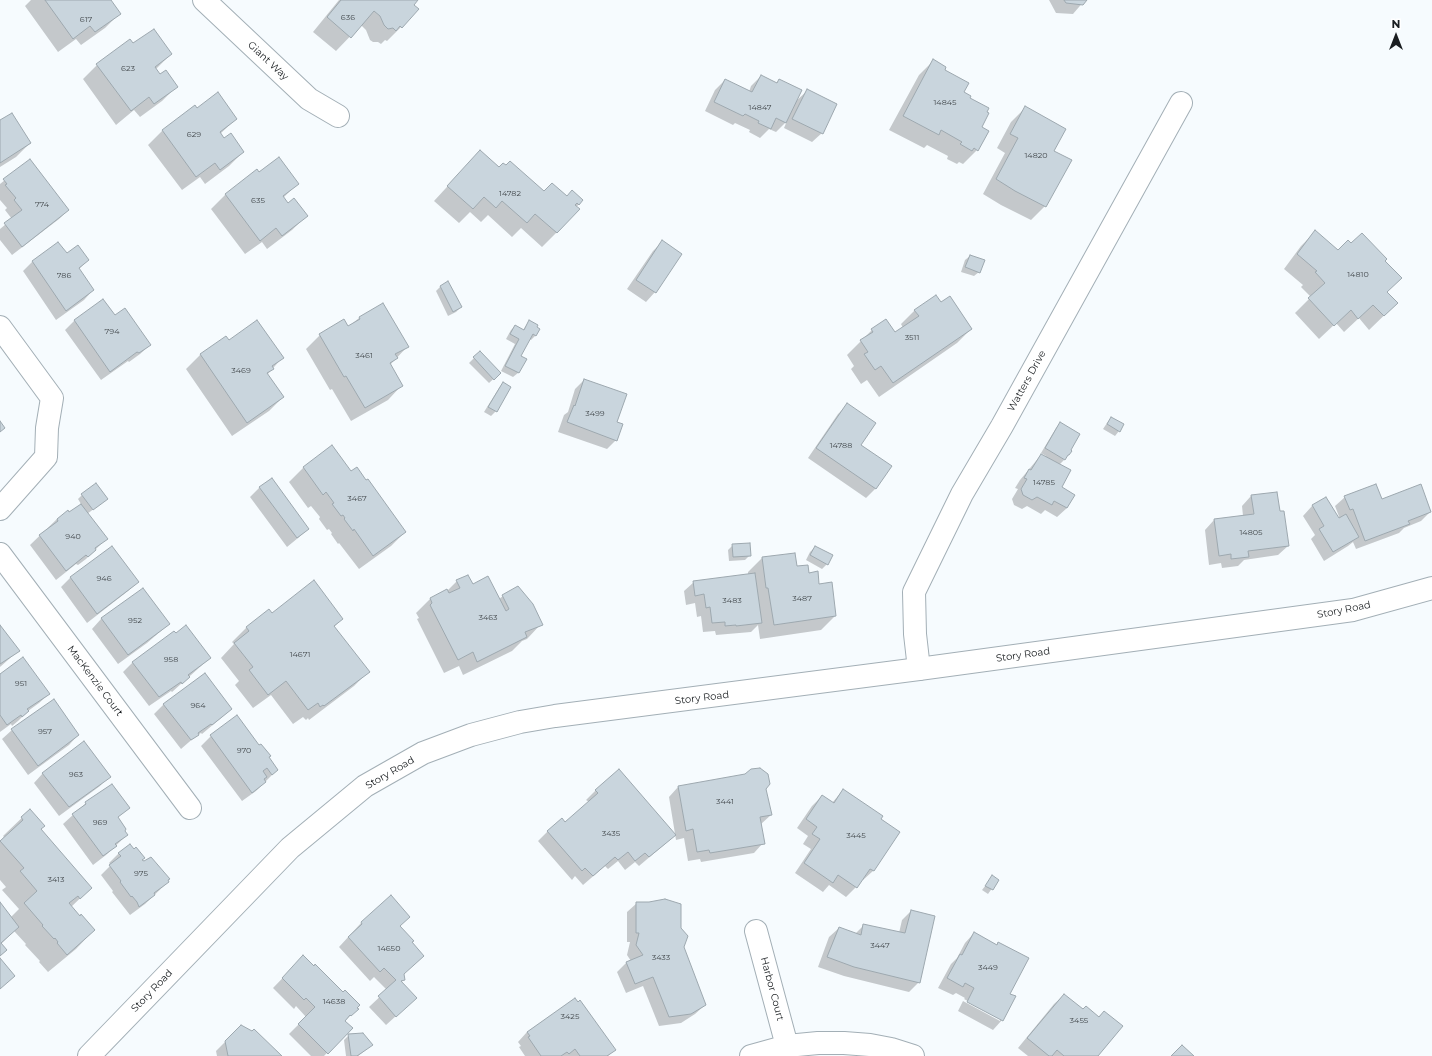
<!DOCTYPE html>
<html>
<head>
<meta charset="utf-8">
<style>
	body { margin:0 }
	#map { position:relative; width:1432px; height:1056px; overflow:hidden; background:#f6fbfe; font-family:Montserrat,sans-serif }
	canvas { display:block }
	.north { position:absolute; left:1376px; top:16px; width:40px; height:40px; -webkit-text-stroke:3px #fff; paint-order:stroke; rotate:0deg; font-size:11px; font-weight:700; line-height:16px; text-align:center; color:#1a1e21 }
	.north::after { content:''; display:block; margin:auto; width:14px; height:18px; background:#1a1e21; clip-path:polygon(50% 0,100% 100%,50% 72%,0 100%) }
</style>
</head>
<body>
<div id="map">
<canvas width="1432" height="1056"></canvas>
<div class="north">N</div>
</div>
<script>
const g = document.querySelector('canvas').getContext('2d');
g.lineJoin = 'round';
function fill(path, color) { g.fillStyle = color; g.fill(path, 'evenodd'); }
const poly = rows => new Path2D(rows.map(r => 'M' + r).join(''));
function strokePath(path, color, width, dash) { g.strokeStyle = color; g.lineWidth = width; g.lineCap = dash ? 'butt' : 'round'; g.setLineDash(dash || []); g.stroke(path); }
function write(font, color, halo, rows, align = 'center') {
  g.font = font + ' Montserrat,sans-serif'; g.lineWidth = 3; g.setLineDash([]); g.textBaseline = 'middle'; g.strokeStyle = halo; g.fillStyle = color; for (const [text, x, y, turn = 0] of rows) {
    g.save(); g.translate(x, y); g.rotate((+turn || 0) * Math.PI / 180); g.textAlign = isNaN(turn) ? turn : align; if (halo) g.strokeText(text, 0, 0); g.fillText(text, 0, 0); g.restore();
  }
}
fill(poly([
	[31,0,110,0,119,14,105,28,81,45,76,39,58,52,25,6],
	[339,0,417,0,413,5,401,27,387,41,385,40,381,44,378,42,373,42,370,40,366,30,361,25,336,51,313,32],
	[1049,0,1085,0,1073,14,1056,13],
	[133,45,171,54,155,70,159,75,176,87,162,101,140,117,134,110,116,125,83,79,97,65],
	[933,61,944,70,963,93,969,98,980,127,977,150,963,164,959,162,957,164,947,159,948,156,927,145,924,148,889,130,919,75],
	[761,76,776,83,779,80,795,102,808,90,822,133,812,142,784,128,787,121,776,132,769,129,760,138,749,132,750,130,735,123,733,125,705,111,715,90,725,80,749,92,751,86],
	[195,107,197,109,236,119,220,134,224,139,243,152,229,166,205,184,200,177,182,190,148,145,162,131],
	[1025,108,1053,151,1045,206,1031,220,1001,205,983,194,1005,153,997,148,1011,122],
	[0,121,30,143,16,157,0,167],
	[480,151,499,168,544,192,582,200,557,232,542,247,521,228,512,237,488,215,481,222,470,212,459,223,434,201],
	[30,160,68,210,59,219,12,255,0,240,0,229,12,219,5,210,7,208,0,200,0,184],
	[257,171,259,174,298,183,283,198,288,204,306,216,292,230,267,249,262,242,245,254,211,209,225,195],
	[1315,232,1338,252,1384,261,1386,293,1397,303,1369,330,1359,318,1344,332,1336,323,1319,339,1295,313,1311,297,1301,287,1303,285,1284,269,1301,246],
	[662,242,681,254,655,292,646,302,627,289,653,251],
	[58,243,66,255,88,260,78,270,93,290,84,300,56,320,23,271,32,262],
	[970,256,979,272,974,276,961,272,965,260],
	[448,283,461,307,456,312,448,316,436,291,440,287],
	[103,301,114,317,150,345,140,354,129,362,128,361,101,380,65,330,74,321],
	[941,303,971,329,957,343,879,397,867,380,861,384,851,369,854,366,847,355,872,330,895,334,903,328,901,324,915,310],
	[383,304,407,347,390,365,402,385,388,400,351,421,332,389,330,390,306,349,320,335,348,327,359,318],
	[529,321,539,329,535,336,531,340,529,339,520,356,525,359,518,373,513,377,501,371,515,344,506,339,511,330,515,326,523,330],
	[226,337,229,341,282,358,267,375,283,397,269,411,232,436,186,369,200,355],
	[480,352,500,373,489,383,469,363],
	[584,380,616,440,607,449,558,432,564,415,568,412,575,389],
	[503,383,496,411,491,416,484,412,499,388],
	[847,405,860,445,890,466,875,489,866,498,808,458,838,414],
	[1111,418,1119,431,1115,436,1103,429,1107,423],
	[1060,423,1064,460,1059,465,1061,488,1073,495,1067,508,1057,517,1045,510,1041,514,1027,506,1022,509,1014,505,1012,499,1018,489,1015,488,1020,480,1041,455,1045,457,1046,456,1041,453,1056,428],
	[332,447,351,473,405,532,391,546,359,569,339,543,338,544,331,534,332,533,329,529,327,530,319,519,320,517,311,506,308,508,289,482,303,468],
	[271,479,308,529,298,538,287,547,250,497,259,488],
	[1277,493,1279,512,1288,546,1278,555,1244,560,1238,566,1222,568,1221,563,1209,565,1205,530,1214,520,1243,516,1242,506,1251,496],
	[82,495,102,503,87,514,106,539,86,559,78,565,76,564,56,580,30,545,57,519,68,512,69,513,81,504,78,499],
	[1345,497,1381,500,1430,512,1421,521,1404,528,1399,533,1356,549,1353,542,1348,546,1324,561,1311,539,1315,535,1303,516,1312,506,1326,498,1338,520,1340,519,1335,506],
	[733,545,750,555,745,560,729,561,728,550],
	[112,547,138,582,128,591,87,623,61,587,70,578],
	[815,547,827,564,822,569,806,560,810,552],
	[794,554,796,567,808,574,819,585,835,616,821,630,760,639,758,625,751,632,716,635,715,631,703,632,701,616,697,617,695,603,686,605,684,591,694,582,748,575,748,572,762,558],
	[457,581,472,585,499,599,503,596,541,624,527,639,522,641,512,651,463,675,459,666,444,673,417,619,419,618,416,613,430,599,447,591],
	[143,589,169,624,147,643,118,664,92,629,101,619],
	[269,610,271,614,342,619,334,627,368,672,354,686,309,720,308,718,306,720,303,717,293,724,271,695,253,708,235,685,239,681,221,658,234,644,232,642,246,628],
	[0,627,18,651,0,667],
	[210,658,172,692,171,691,149,706,123,672,133,662],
	[0,676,49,694,39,703,28,711,18,721,12,726,11,724,0,732],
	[164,704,231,709,221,718,202,734,201,733,196,736,181,749,154,714],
	[237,717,277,770,256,791,242,801,201,746,211,736],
	[12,730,78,735,69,745,28,775,2,739],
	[43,773,109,776,100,786,59,816,34,783],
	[678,787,765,789,771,815,761,824,763,843,754,853,701,862,700,859,688,861,684,838,676,840,669,797],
	[596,790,665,844,639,866,635,862,625,870,618,861,608,869,605,866,583,885,575,876,572,880,538,841,548,831,565,823,589,802,586,800],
	[843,790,880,819,899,832,873,871,863,880,862,879,856,887,846,897,829,885,823,892,795,873,811,849,803,844,808,836,797,828,812,806,822,796,832,803],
	[86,803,128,808,117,818,127,835,106,855,93,865,63,824],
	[30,810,40,830,91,888,71,907,94,930,76,949,48,972,39,962,40,961,25,945,26,944,14,931,1,944,6,950,0,956,0,904,11,917,19,909,2,890,6,887,0,880,0,841,4,837,3,836],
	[119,853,141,860,168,882,145,904,130,915,112,892,113,891,101,875,111,865,109,863],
	[992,877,998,880,988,894,982,890],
	[391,897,399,926,411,943,423,956,403,974,404,980,401,982,406,1007,386,1025,369,1007,387,990,374,977,370,981,339,947,361,923],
	[637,903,680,928,683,947,705,1005,695,1014,681,1023,659,1026,643,986,626,993,617,972,627,962,631,961,627,955,630,942,627,942,627,912],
	[911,911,919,982,909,992,844,976,818,967,829,937,839,928,855,934,864,925,899,933,902,920],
	[974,933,997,945,999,943,1009,994,1002,1020,993,1030,958,1011,963,1001,1000,1021,1000,1018,964,999,965,998,956,993,953,995,938,988,951,964,957,958,965,943],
	[303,957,357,1009,344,1022,351,1028,324,1056,311,1056,289,1034,306,1017,296,1006,294,1009,273,988],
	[1064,995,1083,1011,1098,1017,1104,1012,1097,1056,1028,1056,1018,1048,1054,1004],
	[575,999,614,1050,608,1056,525,1056,519,1047,521,1046,518,1042,527,1032],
	[241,1026,252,1032,280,1056,217,1056,216,1051],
	[349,1035,367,1049,358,1056,346,1056,344,1040]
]), '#0003');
const building = poly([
	[45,0,111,0,121,14,95,32,90,26,73,39,45,0],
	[341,0,418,0,414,5,419,9,402,28,400,26,396,31,393,28,388,29,384,25,380,16,374,11,351,38,327,17,341,0],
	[1064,0,1087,0,1083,5,1066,3,1064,0],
	[154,29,172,54,155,67,160,74,166,70,178,87,154,104,149,97,131,111,96,64,130,39,133,43,154,29],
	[933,59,946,67,945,70,969,83,964,92,971,96,970,98,989,108,987,112,989,113,982,127,989,131,978,151,974,148,972,151,960,144,962,142,941,130,939,135,903,116,933,59],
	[761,75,777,83,779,79,802,90,786,123,776,118,771,129,758,123,759,121,745,114,743,116,714,102,725,79,752,92,761,75],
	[807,89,837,104,823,134,792,119,807,89],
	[218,92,237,119,220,132,224,138,231,133,244,152,220,170,215,163,196,177,162,130,195,105,197,108,218,92],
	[1025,106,1066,129,1054,151,1072,160,1046,207,1015,191,996,179,1018,138,1010,134,1025,106],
	[12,113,31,143,0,163,0,120,12,113],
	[480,150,499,167,503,163,506,165,510,161,544,191,552,183,567,196,572,190,583,200,579,205,577,203,575,205,580,209,557,233,535,214,527,223,502,201,496,208,484,197,473,209,447,186,480,150],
	[279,157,299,184,283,196,288,203,294,198,308,216,282,236,276,228,260,241,225,194,257,169,259,172,279,157],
	[30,159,69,210,22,247,4,223,22,210,14,200,16,198,5,185,7,184,3,179,30,159],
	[1315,230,1338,250,1348,240,1351,243,1362,233,1387,259,1385,261,1402,278,1387,292,1398,303,1384,316,1373,305,1358,319,1351,310,1334,326,1308,298,1325,283,1315,272,1317,271,1297,254,1315,230],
	[662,240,682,254,656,293,636,280,662,240],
	[58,242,67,253,78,245,89,260,79,268,94,290,66,311,32,261,58,242],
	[970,255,985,260,980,273,965,267,970,255],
	[448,281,462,307,453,312,440,286,448,281],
	[936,295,941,302,950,296,972,329,893,383,881,366,875,370,864,354,868,352,860,340,873,332,871,329,886,319,895,332,919,316,914,310,936,295],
	[103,299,115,315,125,308,151,345,139,353,137,352,110,372,74,320,103,299],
	[383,303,409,347,395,354,398,358,390,363,403,386,365,408,346,376,344,377,319,334,344,319,348,326,360,319,359,317,383,303],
	[257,320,284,358,272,366,274,369,267,373,284,397,247,423,200,354,226,336,229,340,257,320],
	[529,320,538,325,537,327,540,329,536,336,533,334,521,356,527,359,519,373,505,366,519,339,510,334,515,325,524,330,529,320],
	[480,351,501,373,494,380,473,357,480,351],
	[584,379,627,394,617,422,623,424,617,441,567,422,574,405,575,406,584,379],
	[503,382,511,387,497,412,488,407,503,382],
	[847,403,876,423,861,445,892,466,876,489,816,448,847,403],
	[1111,417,1124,424,1120,432,1107,424,1111,417],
	[0,421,5,428,0,432,0,421],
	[1060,422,1080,434,1071,450,1072,451,1069,455,1068,455,1065,460,1045,448,1060,422],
	[332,445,351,471,357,467,366,480,368,479,406,532,373,556,354,529,353,531,344,519,345,518,343,515,341,516,332,504,334,503,326,492,323,495,303,467,332,445],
	[1041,454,1071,470,1062,487,1075,495,1067,508,1054,501,1052,505,1037,497,1032,500,1023,495,1021,489,1027,479,1024,478,1029,469,1031,470,1041,454],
	[272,478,309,529,297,538,259,487,272,478],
	[96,483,108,499,93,510,81,494,96,483],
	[1376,484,1382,499,1421,484,1431,512,1408,521,1410,524,1365,541,1353,509,1350,510,1344,496,1376,484],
	[1277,492,1280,511,1284,511,1289,546,1248,551,1249,557,1231,559,1231,554,1219,556,1214,519,1254,514,1251,495,1277,492],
	[1326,497,1339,518,1346,514,1359,537,1333,552,1319,529,1324,526,1312,505,1326,497],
	[81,504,108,539,95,548,96,550,88,557,86,555,66,571,39,535,58,521,57,519,68,510,69,512,81,504],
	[750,543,751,556,733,557,732,544,750,543],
	[112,546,139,582,97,614,70,577,112,546],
	[815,546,833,555,828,565,810,555,815,546],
	[795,553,797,566,808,565,809,573,818,571,819,584,832,582,836,616,774,625,768,588,766,588,762,557,795,553],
	[755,573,762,623,736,626,736,625,725,626,725,622,712,623,710,607,706,608,704,594,695,596,693,581,755,573],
	[468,575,473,584,488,576,506,611,509,609,502,595,518,586,533,604,543,625,525,632,527,637,477,662,473,652,458,660,430,605,432,603,430,598,447,589,449,593,460,588,456,580,468,575],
	[314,580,343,619,334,626,370,672,324,706,323,705,320,707,318,703,308,710,286,681,268,695,249,670,253,667,234,643,249,631,246,627,269,609,272,613,314,580],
	[143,588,170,624,128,655,101,618,143,588],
	[0,625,20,651,0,664,0,625],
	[186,625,211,658,188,675,190,677,182,684,181,682,159,697,132,662,174,631,176,633,186,625],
	[23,657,50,694,27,709,29,711,22,717,21,715,7,725,0,715,0,674,23,657],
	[205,673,232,709,212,725,211,724,198,733,199,735,191,740,163,704,205,673],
	[54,699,79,735,38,766,11,729,54,699],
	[237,715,259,745,261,744,271,756,269,757,278,770,272,775,267,768,263,771,267,777,264,779,266,782,252,793,210,735,237,715],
	[84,741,111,777,69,807,42,773,84,741],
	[760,768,768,774,770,784,766,789,772,815,760,817,765,844,710,853,709,850,697,852,693,829,686,831,678,786,745,774,751,769,760,768],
	[619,769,676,835,649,857,645,853,635,861,628,852,618,860,615,857,593,876,585,868,582,871,547,831,562,818,565,822,598,793,595,790,619,769],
	[112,784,130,808,118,817,126,829,125,831,128,835,115,844,117,846,103,856,72,814,86,804,85,802,112,784],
	[843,789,883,816,881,819,900,832,874,871,870,869,857,888,838,875,833,883,804,863,820,839,812,834,817,827,806,819,822,795,834,803,843,789],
	[30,809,45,826,41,829,92,888,80,899,78,896,69,903,80,916,81,914,95,930,67,955,57,943,58,942,55,938,54,939,42,926,43,925,24,903,37,891,20,871,24,868,0,841,23,820,21,817,30,809],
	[130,844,134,849,136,847,145,858,142,860,144,861,151,857,170,879,168,880,169,882,154,893,155,895,139,907,137,902,132,896,131,897,120,882,121,881,109,865,121,856,118,853,130,844],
	[992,875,999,880,993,890,985,886,992,875],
	[391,895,410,917,400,926,414,941,412,942,424,956,404,974,405,980,401,981,417,998,396,1017,378,996,396,980,384,968,380,972,348,937,362,924,361,922,391,895],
	[665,899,681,904,681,928,688,936,684,947,706,1005,691,1014,669,1017,653,977,635,984,626,962,643,955,636,945,639,933,636,933,636,902,649,902,665,899],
	[0,902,19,927,1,943,7,950,0,956,0,902],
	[911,910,935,916,920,983,854,967,827,957,839,927,861,935,863,924,905,933,911,910],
	[974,932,997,945,998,942,1029,958,1010,994,1016,996,1003,1021,967,1002,974,988,965,983,963,987,947,978,960,954,962,955,974,932],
	[303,955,314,966,315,964,343,992,345,990,360,1005,357,1008,359,1009,351,1016,350,1015,345,1021,353,1028,328,1054,298,1024,315,1007,306,998,304,1000,282,978,303,955],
	[0,958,15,976,0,989,0,958],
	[1064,994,1083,1009,1086,1006,1099,1017,1104,1011,1123,1026,1098,1056,1064,1056,1057,1050,1052,1056,1049,1056,1027,1038,1064,994],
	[575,998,578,1002,580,1000,616,1050,607,1056,580,1056,575,1049,569,1054,567,1052,561,1056,541,1056,528,1037,530,1036,527,1032,575,998],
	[241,1025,252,1031,254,1029,282,1056,228,1056,225,1041,241,1025],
	[363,1033,373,1045,357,1056,351,1056,348,1034,363,1033],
	[1182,1045,1194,1056,1171,1056,1182,1045]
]);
fill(building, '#c9d5dd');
strokePath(building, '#9da8af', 1);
const minor = poly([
	[204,0,309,99,338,116],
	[0,327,52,398,47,428,46,457,0,509],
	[0,554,190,808],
	[919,669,915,634,914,592,962,494,1002,426,1181,103],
	[756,931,787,1046],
	[751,1056,787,1046,818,1043,844,1043,870,1045,891,1049,913,1056]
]);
const tertiary = poly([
	[89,1056,290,848,365,786,423,753,471,735,520,722,555,716,919,669,1353,610,1432,588]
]);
strokePath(minor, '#a3afb6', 24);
strokePath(tertiary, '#a3afb6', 24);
strokePath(minor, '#fff', 22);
strokePath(tertiary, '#fff', 22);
write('8px', '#464c50', null, [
	["636",348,18],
	["617",86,20],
	["623",128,69],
	["14845",945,103],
	["14847",760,108],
	["629",194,135],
	["14820",1036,156],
	["14782",510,194],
	["635",258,201],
	["774",42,205],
	["14810",1358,275],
	["786",64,276],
	["794",112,332],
	["3511",912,338],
	["3461",364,356],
	["3469",241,371],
	["3499",595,414],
	["14788",841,446],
	["14785",1044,483],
	["3467",357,499],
	["14805",1251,533],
	["940",73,537],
	["946",104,579],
	["3487",802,599],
	["3483",732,601],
	["3463",488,618],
	["952",135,621],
	["14671",300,655],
	["958",171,660],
	["951",21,684],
	["964",198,706],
	["957",45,732],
	["970",244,751],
	["963",76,775],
	["3441",725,802],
	["969",100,823],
	["3435",611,834],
	["3445",856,836],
	["975",141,874],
	["3413",56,880],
	["3447",880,946],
	["14650",389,949],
	["3433",661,958],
	["3449",988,968],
	["14638",334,1002],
	["3425",570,1017],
	["3455",1079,1021]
]);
write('10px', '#1a1e21', '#fff', [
	["Giant Way",268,61,43],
	["Watters Drive",1027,381,-61],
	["Story Road",1344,610,-11],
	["Story Road",1023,655,-8],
	["MacKenzie Court",95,681,53],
	["Story Road",702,698,-7],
	["Story Road",390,773,-30],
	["Harbor Court",772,989,75],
	["Story Road",152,991,-46]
]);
</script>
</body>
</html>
